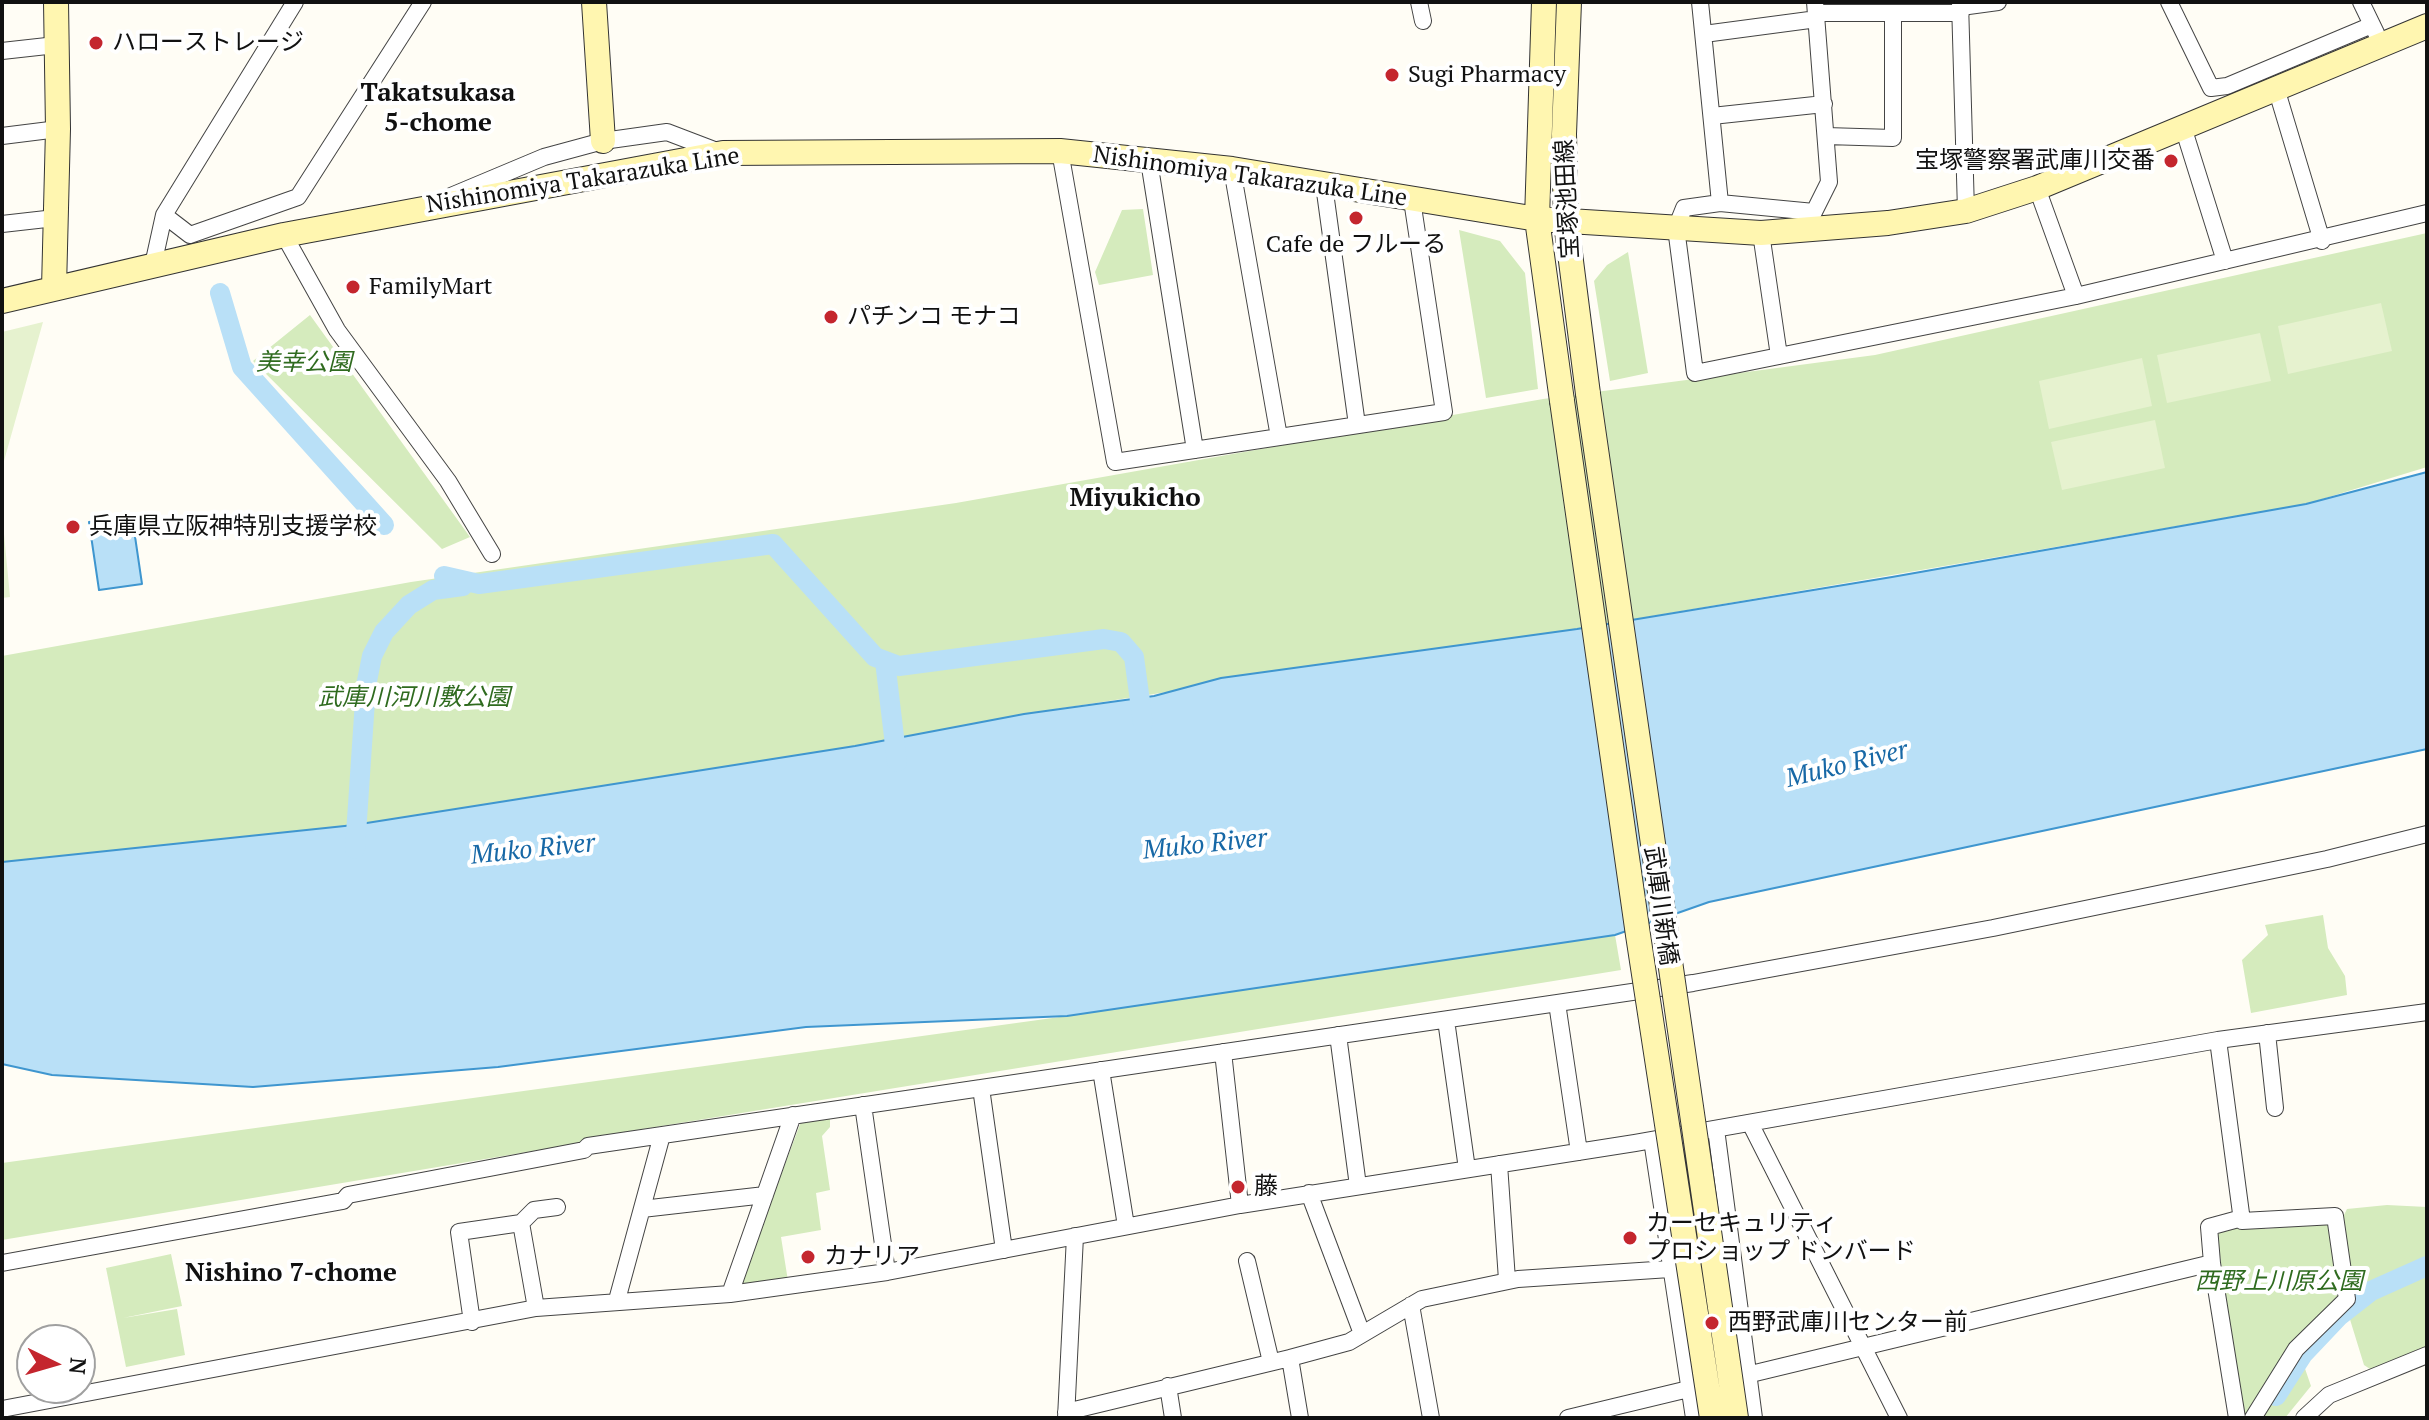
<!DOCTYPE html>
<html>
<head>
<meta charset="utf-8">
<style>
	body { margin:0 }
	#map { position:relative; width:2429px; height:1420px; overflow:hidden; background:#fffdf5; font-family:"PT Serif",serif }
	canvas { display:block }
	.frame { position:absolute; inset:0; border:4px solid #111; pointer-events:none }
	.north { position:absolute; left:16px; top:1324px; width:80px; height:80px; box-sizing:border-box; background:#fff; border:2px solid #a0a0a0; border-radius:50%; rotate:95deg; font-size:22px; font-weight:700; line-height:32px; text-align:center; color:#111 }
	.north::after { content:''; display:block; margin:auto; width:28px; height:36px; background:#c4262e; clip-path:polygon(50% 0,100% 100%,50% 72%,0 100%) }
</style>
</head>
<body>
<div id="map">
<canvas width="2429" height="1420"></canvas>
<div class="frame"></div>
<div class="north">N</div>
</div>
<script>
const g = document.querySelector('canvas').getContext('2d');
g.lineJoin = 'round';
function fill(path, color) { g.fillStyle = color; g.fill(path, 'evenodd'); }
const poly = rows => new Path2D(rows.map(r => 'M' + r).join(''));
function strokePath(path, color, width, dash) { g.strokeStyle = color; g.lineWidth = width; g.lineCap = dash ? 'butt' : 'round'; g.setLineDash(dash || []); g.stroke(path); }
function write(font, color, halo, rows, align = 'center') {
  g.font = font + ' "PT Serif","Noto Sans JP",serif'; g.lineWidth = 8; g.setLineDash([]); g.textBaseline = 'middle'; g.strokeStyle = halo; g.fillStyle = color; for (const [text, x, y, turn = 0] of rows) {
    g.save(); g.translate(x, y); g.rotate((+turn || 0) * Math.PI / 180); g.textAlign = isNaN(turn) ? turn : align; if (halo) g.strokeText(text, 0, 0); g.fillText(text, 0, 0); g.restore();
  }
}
fill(poly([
	[1143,209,1153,275,1099,285,1095,272,1122,210],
	[1459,230,1500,241,1525,273,1538,389,1486,398],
	[2427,233,2427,467,2306,504,1577,629,1024,714,855,746,354,825,2,862,2,656,411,582,956,503,1543,399,1875,355],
	[1628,252,1648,373,1610,381,1594,281,1607,265],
	[310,315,470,537,442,549,253,361],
	[2323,915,2328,948,2345,976,2347,995,2251,1013,2242,960,2268,935,2265,925],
	[1615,935,1621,970,594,1137,575,1144,2,1240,2,1163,1067,1016],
	[830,1115,830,1127,822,1136,830,1190,816,1193,821,1230,781,1237,788,1281,745,1285,741,1281,802,1119],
	[2387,1205,2427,1207,2427,1263,2374,1286,2354,1302,2341,1221,2347,1209],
	[2231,1223,2264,1223,2265,1229,2327,1223,2332,1228,2343,1293,2254,1414,2243,1413,2217,1235],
	[171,1254,182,1306,123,1318,177,1309,185,1355,126,1367,106,1268],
	[2427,1271,2427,1350,2373,1371,2364,1365,2348,1313,2374,1293],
	[2302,1360,2311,1386,2285,1418,2258,1418,2296,1362]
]), '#d5ebbd');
fill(poly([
	[2381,303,2392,351,2288,374,2278,326],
	[43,322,2,468,2,332],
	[2260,333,2271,381,2167,403,2157,355],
	[2142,358,2152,406,2049,429,2039,381],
	[2155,420,2165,468,2062,490,2051,442],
	[2,513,10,597,2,598]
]), '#e6f2cf');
const water = poly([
	[2427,472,2427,749,1709,902,1615,935,1067,1016,806,1027,498,1067,253,1087,52,1075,2,1064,2,862,354,825,855,746,1024,714,1154,696,1221,678,1577,629,1892,577,2306,504,2427,472],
	[132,516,142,584,99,590,89,522,132,516]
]);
fill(water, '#b9e0f7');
strokePath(water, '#3f96cf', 2);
strokePath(poly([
	[220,293,242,367,384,525],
	[444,576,479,584,773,544,875,657,899,666,1104,639,1121,642,1134,657,1143,723],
	[885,661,897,762],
	[355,849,366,686,372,656,384,632,409,605,433,590,463,586],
	[2276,1396,2303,1354,2339,1316,2371,1291,2427,1266]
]), '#b9e0f7', 20);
const street = poly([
	[1419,2,1423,21],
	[1700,2,1720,203,1684,208,1676,228,1695,373,2076,296,2427,213],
	[1960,2,1966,211],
	[2169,2,2211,88,2227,86,2372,25],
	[2361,2,2376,33],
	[1961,7,1998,2],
	[1816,13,1961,13],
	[1704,34,1817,19],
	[2,51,56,45],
	[2276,88,2322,241],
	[1712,116,1824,104],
	[2183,127,2225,261],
	[2,136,58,129],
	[1826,136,1893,138,1893,13],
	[1060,151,1115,462,1444,412,1412,200],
	[1149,161,1195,450],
	[1232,169,1279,437],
	[1324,185,1357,425],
	[2037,188,2076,296],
	[451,196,544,157,603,141,667,132,722,153],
	[1720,203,1814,212],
	[164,215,190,235,298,197,423,2],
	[2,224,55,218],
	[1804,232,1829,182,1815,2],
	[1761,233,1779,356],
	[284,235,337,330,448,481,492,554],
	[153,265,164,215,295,2],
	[1557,1003,1579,1152],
	[1446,1020,1467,1169],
	[2267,1033,2275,1108],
	[1338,1035,1358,1186],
	[2218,1040,2242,1221,2335,1216,2347,1299,2296,1349,2253,1418],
	[1223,1052,1240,1205],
	[1101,1070,1126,1226],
	[981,1088,1004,1250],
	[863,1105,887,1272],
	[1750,1123,1899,1418],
	[1716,1129,1754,1418],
	[1652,1140,1694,1418],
	[1499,1164,1507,1280],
	[1309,1193,1361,1331],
	[642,1209,765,1195],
	[521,1223,534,1210,557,1207],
	[1247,1261,1271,1362],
	[2,1263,343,1201,348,1195,584,1150,588,1146,1693,983,1993,928,2327,859,2427,834],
	[2212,1263,2209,1227,2242,1218],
	[730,1294,793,1115],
	[617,1300,662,1135],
	[1411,1305,1431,1418],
	[472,1322,459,1232,521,1223,536,1308],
	[1168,1386,1173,1418],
	[2,1409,536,1308,730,1294,887,1272,1240,1205,1635,1143,2218,1040,2427,1012],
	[1066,1412,1290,1358],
	[1066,1418,1075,1236],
	[1300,1418,1290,1358,1349,1342,1422,1299,1518,1279,1670,1269],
	[1568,1418,2212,1263,2237,1418],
	[2304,1418,2329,1395,2427,1355]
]);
const secondary = poly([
	[594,2,603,141],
	[1544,2,1537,219,1562,401],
	[1569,2,1564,134,1566,222,1588,394],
	[54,288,58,129,56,2],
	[2,301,284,235,723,153,1060,151,1232,169,1537,219,1761,233,1888,223,1966,211,2037,188,2427,26]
]);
strokePath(street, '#444', 18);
strokePath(secondary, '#333', 26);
strokePath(street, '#fff', 16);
strokePath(secondary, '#fff6b0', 24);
const secondaryBridge = poly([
	[1588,394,1736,1418],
	[1562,401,1638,935,1712,1418]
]);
strokePath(secondaryBridge, '#333', 26, []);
strokePath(secondaryBridge, '#fff6b0', 24);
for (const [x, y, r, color] of [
	[96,43,8,"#c4262e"],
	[1392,75,8,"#c4262e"],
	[2171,161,8,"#c4262e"],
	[1356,218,8,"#c4262e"],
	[353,287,8,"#c4262e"],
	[831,317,8,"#c4262e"],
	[73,527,8,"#c4262e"],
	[1238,1187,8,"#c4262e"],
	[1630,1238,8,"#c4262e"],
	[808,1257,8,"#c4262e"],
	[1712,1323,8,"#c4262e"]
]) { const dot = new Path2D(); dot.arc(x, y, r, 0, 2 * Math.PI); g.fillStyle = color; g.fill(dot); strokePath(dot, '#fff', 3); }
write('24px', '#111', '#fff', [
	["ハローストレージ",112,43],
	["Sugi Pharmacy",1408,75],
	["宝塚警察署武庫川交番",2155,161,"right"],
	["Cafe de フルーる",1356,245,"center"],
	["FamilyMart",369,287],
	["パチンコ モナコ",847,317],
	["兵庫県立阪神特別支援学校",89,527],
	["藤",1254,1187],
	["カーセキュリティ",1646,1224],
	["プロショップ ドンバード",1646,1252],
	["カナリア",824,1257],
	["西野武庫川センター前",1728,1323]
], 'left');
write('24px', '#111', '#fff', [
	["Nishinomiya Takarazuka Line",1250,177,8],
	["Nishinomiya Takarazuka Line",583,181,-9],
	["宝塚池田線",1568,199,-93],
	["武庫川新橋",1660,906,82]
]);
write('italic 24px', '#2f6b1f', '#fff', [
	["美幸公園",304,363],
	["武庫川河川敷公園",414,698],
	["西野上川原公園",2279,1282]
]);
write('bold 26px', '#111', '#fff', [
	["Takatsukasa",438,94],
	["5-chome",438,124],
	["Miyukicho",1135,499],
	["Nishino 7-chome",291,1274]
]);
write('italic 26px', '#1768a6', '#fff', [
	["Muko River",1847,765,-14],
	["Muko River",1205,845,-6],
	["Muko River",533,850,-6]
]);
</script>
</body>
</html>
